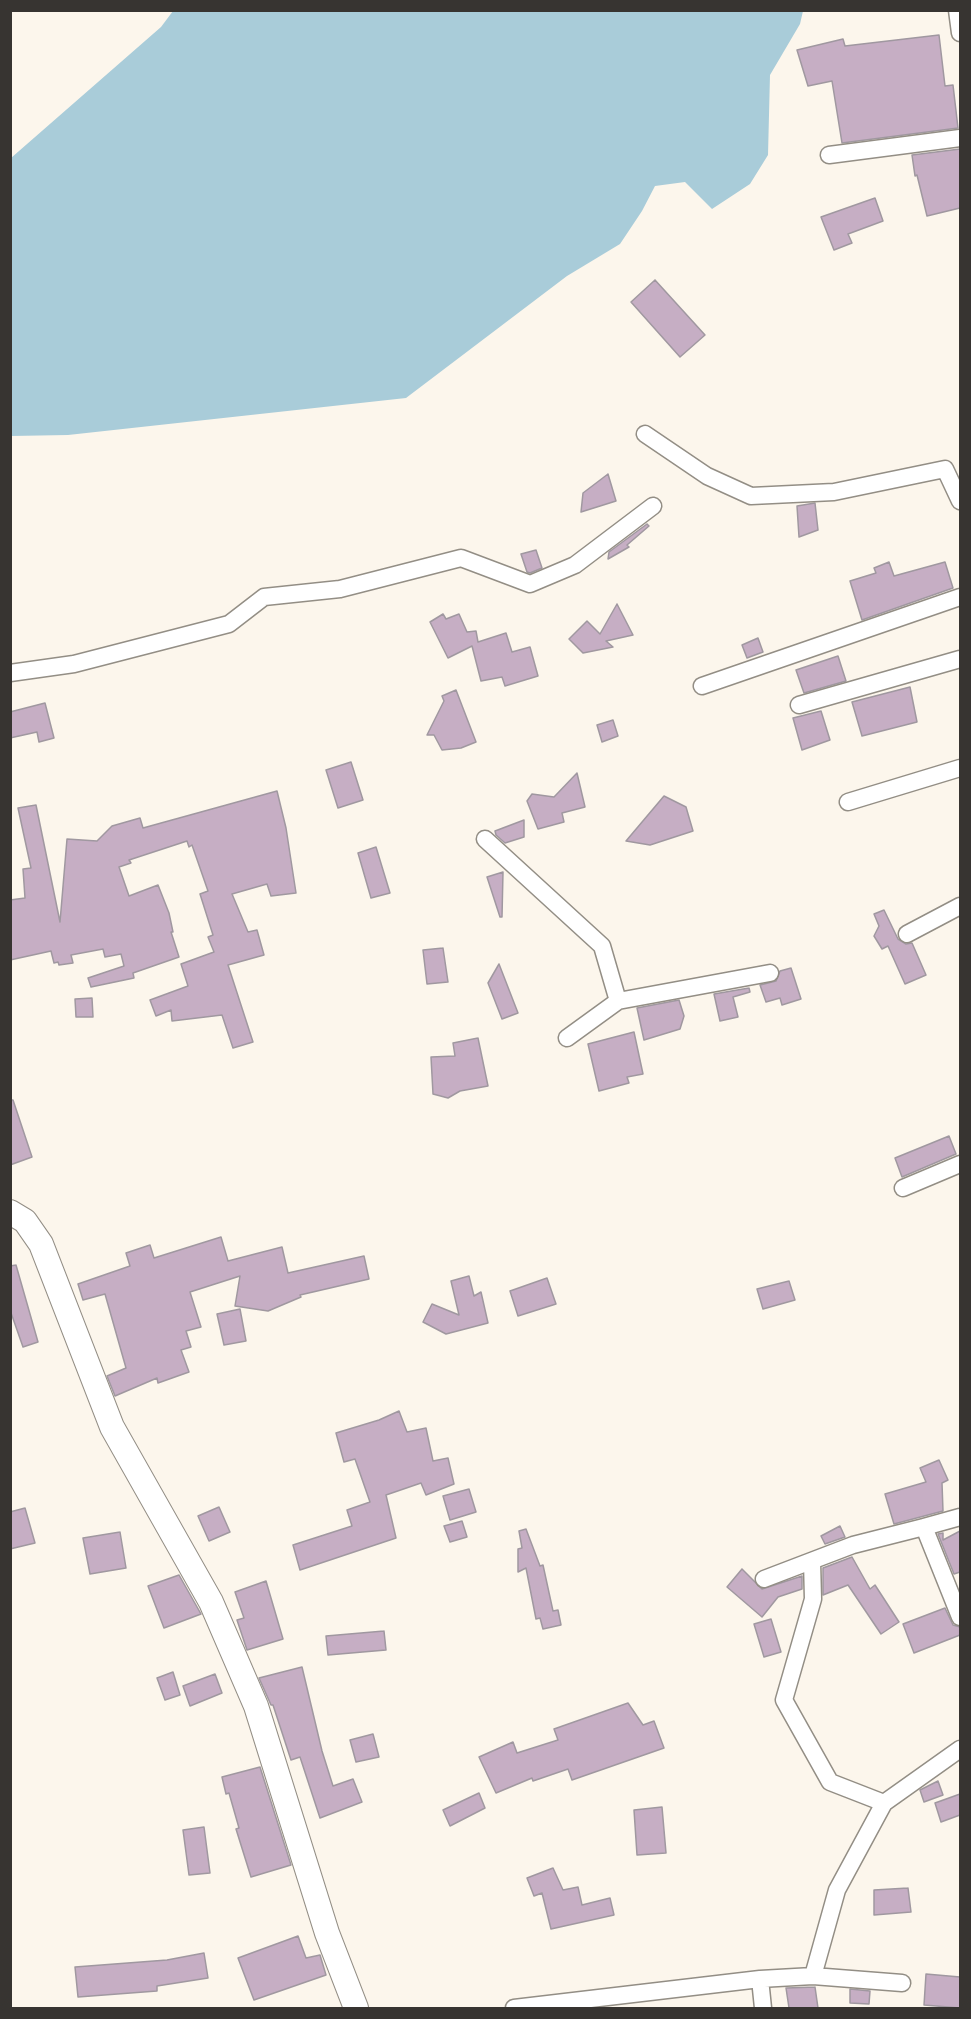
<!DOCTYPE html>
<html>
<head>
<meta charset="utf-8">
<style>
	body { margin:0 }
	#map { position:relative; width:971px; height:2019px; overflow:hidden; background:#fcf6ec; font-family:"Fira Sans",sans-serif }
	canvas { display:block }
	.frame { position:absolute; inset:0; border:12px solid #373431; pointer-events:none }
</style>
</head>
<body>
<div id="map">
<canvas width="971" height="2019"></canvas>
<div class="frame"></div>
</div>
<script>
const g = document.querySelector('canvas').getContext('2d');
g.lineJoin = 'round';
function fill(path, color) { g.fillStyle = color; g.fill(path, 'evenodd'); }
const poly = rows => new Path2D(rows.map(r => 'M' + r).join(''));
function strokePath(path, color, width, dash) { g.strokeStyle = color; g.lineWidth = width; g.lineCap = dash ? 'butt' : 'round'; g.setLineDash(dash || []); g.stroke(path); }
fill(poly([
	[173,11,173,10,803,11,800,24,770,75,768,155,750,184,712,209,685,182,655,186,642,211,620,244,567,276,406,398,68,435,11,436,11,158,161,27]
]), '#a9ccd9');
const building = poly([
	[939,35,945,86,953,85,958,128,842,143,832,81,808,86,797,50,843,39,845,46,939,35],
	[960,149,960,208,927,216,917,175,915,176,912,155,960,149],
	[875,198,883,221,848,234,852,243,834,250,821,217,875,198],
	[655,280,705,335,680,357,631,302,655,280],
	[608,474,616,501,581,512,583,493,608,474],
	[815,503,818,530,799,537,797,506,815,503],
	[647,524,649,526,627,545,629,547,608,559,609,552,647,524],
	[536,550,542,568,530,573,527,572,521,554,536,550],
	[889,562,894,576,945,562,953,588,862,620,850,581,876,573,874,568,889,562],
	[617,604,633,635,606,641,613,647,583,653,569,639,587,621,600,634,617,604],
	[443,614,446,619,459,614,467,632,476,631,478,642,506,633,512,652,530,647,538,676,505,686,502,677,481,681,472,646,448,658,430,622,443,614],
	[758,638,763,652,747,658,742,645,758,638],
	[838,656,846,681,804,693,796,670,838,656],
	[910,687,917,722,862,736,852,702,910,687],
	[456,690,476,742,461,748,442,750,434,735,427,735,444,701,442,696,456,690],
	[45,703,54,738,39,742,37,732,10,738,10,712,45,703],
	[821,711,830,740,802,750,793,718,821,711],
	[613,720,618,736,602,742,597,725,613,720],
	[351,762,363,800,338,808,326,770,351,762],
	[577,773,585,807,562,813,564,822,538,829,527,801,532,794,554,797,577,773],
	[277,791,286,828,296,893,271,896,267,884,232,894,248,932,257,930,264,955,228,965,253,1042,233,1048,222,1015,172,1021,171,1010,156,1016,150,1000,188,986,181,964,214,952,208,937,213,935,200,894,208,891,192,845,189,847,187,841,129,860,131,863,119,867,129,896,158,885,169,913,173,932,171,932,179,957,133,973,134,978,91,987,88,978,124,966,121,954,105,957,103,949,71,955,73,963,59,965,58,962,54,963,51,951,10,960,10,900,25,898,23,869,31,868,18,808,36,805,60,922,67,839,97,841,112,826,140,818,143,828,277,791],
	[664,796,686,807,693,831,650,845,626,841,664,796],
	[524,820,524,837,505,843,496,835,495,831,524,820],
	[376,847,390,893,371,898,358,853,376,847],
	[503,872,502,917,500,917,487,877,503,872],
	[884,910,898,939,906,944,912,943,926,975,905,984,888,946,882,949,874,936,879,926,874,914,884,910],
	[443,948,448,982,427,984,423,950,443,948],
	[499,964,518,1013,502,1019,488,983,499,964],
	[791,968,801,999,782,1005,780,998,766,1002,760,985,776,981,780,971,791,968],
	[749,988,750,992,733,997,738,1017,720,1021,714,994,749,988],
	[92,998,93,1017,76,1017,75,999,92,998],
	[679,1000,684,1016,680,1029,644,1040,637,1008,679,1000],
	[634,1032,643,1074,627,1077,629,1083,599,1091,588,1044,634,1032],
	[478,1038,488,1086,460,1091,448,1098,433,1094,431,1057,455,1056,453,1043,478,1038],
	[10,1100,13,1100,32,1157,10,1165,10,1100],
	[949,1136,956,1154,902,1177,895,1158,949,1136],
	[221,1237,228,1261,282,1247,288,1273,364,1256,369,1279,300,1295,301,1297,268,1311,235,1306,240,1276,190,1292,201,1327,186,1331,191,1347,181,1350,189,1372,158,1383,157,1378,115,1396,107,1376,126,1368,105,1294,83,1300,78,1284,130,1266,126,1253,150,1245,154,1258,221,1237],
	[16,1265,38,1342,23,1347,10,1310,10,1266,16,1265],
	[469,1276,474,1296,481,1292,488,1323,446,1334,423,1322,432,1304,459,1315,451,1281,469,1276],
	[547,1278,556,1304,518,1316,510,1291,547,1278],
	[789,1281,795,1300,763,1309,757,1289,789,1281],
	[240,1309,246,1341,224,1345,217,1314,240,1309],
	[399,1411,407,1432,426,1428,433,1461,448,1458,454,1484,426,1495,421,1483,386,1495,396,1538,300,1570,293,1545,352,1526,347,1510,370,1502,355,1459,344,1462,336,1433,379,1420,399,1411],
	[939,1460,948,1480,942,1483,943,1511,894,1524,885,1494,926,1482,920,1468,939,1460],
	[469,1489,476,1512,450,1520,443,1496,469,1489],
	[219,1507,230,1532,209,1541,198,1516,219,1507],
	[25,1508,35,1543,10,1549,10,1512,25,1508],
	[462,1521,467,1537,450,1542,444,1526,462,1521],
	[840,1526,845,1537,825,1544,821,1536,840,1526],
	[526,1529,540,1566,543,1565,553,1611,558,1610,561,1625,543,1629,540,1618,536,1619,526,1568,518,1572,518,1549,522,1548,519,1531,526,1529],
	[960,1531,960,1572,954,1574,938,1534,943,1533,943,1540,960,1531],
	[120,1532,126,1568,90,1574,83,1538,120,1532],
	[852,1557,870,1589,875,1585,899,1622,881,1634,848,1585,823,1595,823,1568,852,1557],
	[742,1569,762,1589,802,1576,802,1589,778,1597,762,1617,727,1587,742,1569],
	[179,1575,201,1614,164,1628,148,1586,179,1575],
	[266,1581,283,1639,247,1650,237,1620,244,1618,235,1592,266,1581],
	[945,1608,953,1625,960,1627,960,1635,914,1653,903,1624,945,1608],
	[771,1619,781,1652,764,1657,754,1624,771,1619],
	[384,1631,386,1650,328,1655,326,1636,384,1631],
	[302,1667,322,1751,333,1786,353,1779,362,1802,320,1818,300,1757,291,1760,273,1705,271,1705,259,1678,302,1667],
	[173,1672,180,1695,165,1700,157,1678,173,1672],
	[215,1674,222,1693,190,1706,183,1686,215,1674],
	[628,1703,643,1725,654,1721,664,1748,572,1780,568,1769,533,1781,532,1778,496,1793,479,1757,513,1742,517,1753,558,1740,554,1729,628,1703],
	[373,1734,379,1757,356,1762,350,1740,373,1734],
	[260,1767,291,1865,251,1877,236,1829,239,1828,229,1793,226,1794,222,1777,260,1767],
	[938,1781,943,1795,924,1802,920,1790,938,1781],
	[479,1793,485,1808,450,1826,443,1810,479,1793],
	[960,1794,960,1815,941,1822,935,1803,960,1794],
	[662,1807,666,1853,637,1855,634,1810,662,1807],
	[204,1827,210,1873,189,1875,183,1830,204,1827],
	[553,1868,563,1890,578,1887,582,1905,610,1898,614,1915,551,1929,542,1893,534,1896,527,1878,553,1868],
	[908,1888,911,1912,874,1915,874,1890,908,1888],
	[298,1936,306,1958,320,1955,326,1975,254,2000,238,1958,298,1936],
	[204,1953,208,1978,157,1986,157,1991,78,1997,75,1967,167,1960,204,1953],
	[926,1974,960,1977,960,2008,924,2005,926,1974],
	[815,1987,818,2008,789,2008,786,1988,815,1987],
	[850,1989,870,1991,869,2004,850,2003,850,1989]
]);
fill(building, '#c6aec4');
strokePath(building, '#a098a0', 1.5);
const minor = poly([
	[957,10,960,33],
	[829,155,960,138],
	[645,434,707,476,751,496,834,492,945,469,960,501],
	[10,673,74,664,229,624,264,597,340,589,461,558,530,584,575,565,653,506],
	[702,686,960,597],
	[799,705,960,659],
	[848,802,960,768],
	[485,839,602,946,618,1001],
	[907,934,960,906],
	[567,1038,618,1001,770,973],
	[903,1188,960,1164],
	[960,1517,924,1527,960,1617],
	[812,1561,813,1599,784,1700,830,1782,884,1803],
	[764,1579,853,1545,924,1527],
	[813,1976,902,1983],
	[760,1979,763,2008],
	[514,2008,760,1979,813,1976,837,1890,884,1803,960,1749]
]);
const secondary = poly([
	[10,1212,25,1221,41,1244,112,1427,211,1602,256,1706,327,1933,356,2008]
]);
strokePath(minor, '#938e85', 19);
strokePath(secondary, '#938e85', 26);
strokePath(minor, '#fff', 16);
strokePath(secondary, '#fff', 24);
</script>
</body>
</html>
